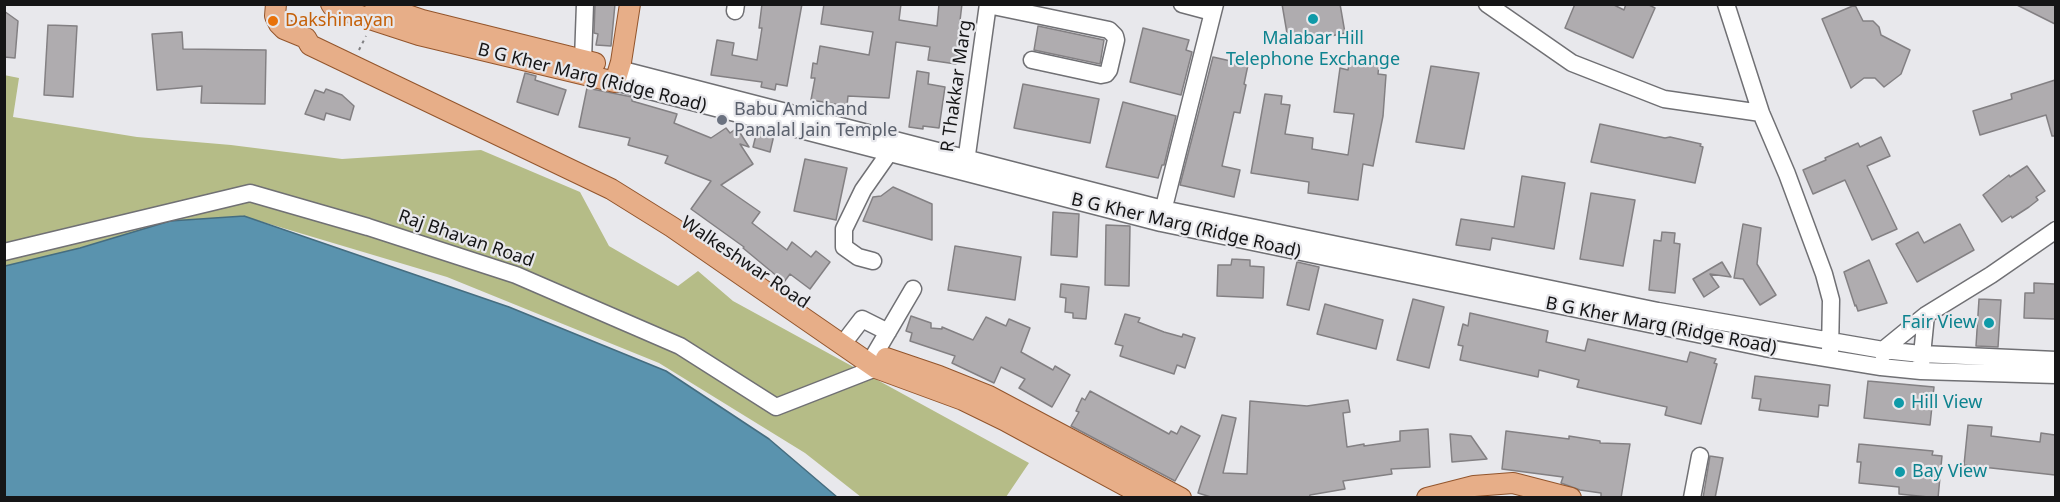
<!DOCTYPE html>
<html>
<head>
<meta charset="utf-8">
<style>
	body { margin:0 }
	#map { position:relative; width:2060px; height:502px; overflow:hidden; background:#e8e8ec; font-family:"Noto Sans",sans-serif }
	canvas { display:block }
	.frame { position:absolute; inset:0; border:6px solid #151516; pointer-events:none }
</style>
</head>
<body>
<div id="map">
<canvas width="2060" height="502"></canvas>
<div class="frame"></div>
</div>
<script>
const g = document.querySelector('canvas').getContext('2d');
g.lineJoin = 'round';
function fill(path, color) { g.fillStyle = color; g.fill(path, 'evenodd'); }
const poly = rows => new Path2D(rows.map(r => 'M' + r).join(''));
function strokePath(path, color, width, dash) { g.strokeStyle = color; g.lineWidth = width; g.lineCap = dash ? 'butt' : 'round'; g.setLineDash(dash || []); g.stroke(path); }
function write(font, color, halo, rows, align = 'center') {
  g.font = font + ' "Noto Sans",sans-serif'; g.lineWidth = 4.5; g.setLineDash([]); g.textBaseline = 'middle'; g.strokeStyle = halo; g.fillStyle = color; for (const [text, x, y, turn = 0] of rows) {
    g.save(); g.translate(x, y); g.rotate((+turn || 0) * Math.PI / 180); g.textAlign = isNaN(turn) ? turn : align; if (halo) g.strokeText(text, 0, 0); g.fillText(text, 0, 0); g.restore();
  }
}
fill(poly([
	[4,75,19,78,13,117,137,137,231,145,342,159,481,150,580,192,609,246,678,286,698,271,733,301,1029,463,1006,497,861,497,805,453,659,363,447,277,256,220,5,279]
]), '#b5bc87');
const water = poly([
	[244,216,509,307,666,371,769,439,837,497,5,497,5,266,80,248,170,221,244,216]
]);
fill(water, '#5a93ae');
strokePath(water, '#456d80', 1.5);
const building = poly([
	[595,4,615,4,611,46,596,45,598,34,594,33,595,4],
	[762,4,802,4,787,86,776,84,775,90,761,87,762,82,711,75,717,40,734,43,732,55,757,60,762,28,759,28,762,4],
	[824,4,901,4,899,20,937,26,939,4,962,4,959,29,962,30,956,64,928,60,930,47,896,42,889,98,848,96,847,106,811,100,815,78,811,78,813,63,817,64,820,46,869,55,873,32,821,24,824,4],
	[1282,4,1340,4,1345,33,1289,45,1282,4],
	[1575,4,1612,4,1624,10,1626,4,1647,4,1655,8,1633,58,1565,28,1575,4],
	[2015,4,2055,4,2055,24,2015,4],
	[1855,5,1863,21,1873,21,1879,27,1881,35,1910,50,1901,74,1884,87,1875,78,1864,78,1851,88,1822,19,1855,5],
	[4,11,18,21,15,58,4,57,4,11],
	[48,25,77,26,73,97,44,95,48,25],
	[1038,26,1104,40,1100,64,1034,50,1038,26],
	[1143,28,1189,40,1186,50,1192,52,1181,95,1130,82,1143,28],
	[182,32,183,49,266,50,265,104,201,103,202,86,157,90,152,34,182,32],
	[1213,57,1248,65,1244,84,1246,85,1240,113,1234,112,1222,166,1240,170,1234,197,1180,185,1213,57],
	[1350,59,1379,64,1378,74,1386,75,1383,116,1373,166,1363,164,1358,200,1308,193,1309,182,1251,173,1265,94,1282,96,1281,104,1290,105,1285,134,1313,138,1312,149,1348,155,1354,114,1334,112,1340,68,1348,70,1350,59],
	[1431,66,1479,73,1464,149,1416,142,1431,66],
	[917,71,929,73,928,84,945,87,939,128,923,126,923,129,909,127,917,71],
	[525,73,536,76,535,80,566,90,558,115,517,102,525,73],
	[2055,80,2055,136,2052,136,2046,115,1980,135,1973,111,2012,99,2011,94,2055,80],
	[1023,84,1099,99,1090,143,1014,128,1023,84],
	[587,88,632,97,632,101,677,114,674,123,711,138,726,128,730,133,737,128,749,147,740,144,753,164,721,185,760,212,752,223,787,250,792,242,811,257,816,251,830,262,810,289,790,274,784,282,743,248,744,247,691,209,711,181,665,163,668,156,628,145,630,138,579,127,587,88],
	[326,89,342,95,354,106,350,120,326,113,324,120,305,114,315,90,324,93,326,89],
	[1123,102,1176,116,1164,165,1162,165,1158,178,1106,167,1123,102],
	[1600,124,1665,138,1670,137,1701,144,1700,146,1703,147,1695,183,1591,162,1600,124],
	[757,131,774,135,770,152,753,147,757,131],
	[1881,137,1890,156,1867,166,1897,229,1872,240,1845,180,1813,194,1803,170,1826,160,1825,158,1858,143,1860,147,1881,137],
	[805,159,847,168,836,220,794,211,805,159],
	[2027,166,2045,191,2036,197,2038,200,2029,207,2012,218,2011,216,2002,222,1983,195,2009,175,2010,177,2027,166],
	[1522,176,1565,183,1554,249,1492,238,1490,250,1456,245,1461,219,1514,227,1522,176],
	[893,187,932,204,932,240,863,221,873,197,881,196,893,187],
	[1591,193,1635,200,1623,266,1580,259,1591,193],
	[1053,212,1079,214,1077,257,1051,255,1053,212],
	[1743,224,1761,228,1757,264,1776,295,1760,305,1743,279,1734,278,1743,224],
	[1960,224,1974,250,1917,282,1896,244,1918,232,1924,243,1960,224],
	[1106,225,1130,226,1129,286,1105,285,1106,225],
	[1662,232,1675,233,1674,243,1680,244,1675,293,1649,290,1654,240,1661,241,1662,232],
	[955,246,1021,257,1015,300,948,290,955,246],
	[1232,259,1250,260,1250,266,1264,267,1263,298,1217,296,1218,265,1231,265,1232,259],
	[1869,260,1887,303,1858,311,1856,305,1855,306,1844,272,1869,260],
	[1297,262,1319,267,1309,310,1287,305,1297,262],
	[1722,262,1731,277,1710,274,1719,287,1704,297,1693,279,1722,262],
	[2034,283,2055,284,2055,319,2024,318,2025,293,2034,293,2034,283],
	[1061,284,1089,287,1086,319,1073,318,1073,313,1065,312,1066,298,1060,297,1061,284],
	[1413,299,1444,307,1429,368,1397,360,1413,299],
	[1979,299,2001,300,1998,347,1976,346,1979,299],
	[1325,304,1383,320,1376,349,1317,334,1325,304],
	[1470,313,1548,331,1546,342,1585,351,1588,339,1687,362,1690,352,1716,359,1714,363,1717,364,1701,424,1665,415,1667,407,1577,387,1579,380,1539,370,1538,377,1460,360,1463,346,1458,345,1463,324,1468,326,1470,313],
	[1125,314,1140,318,1138,322,1164,332,1182,337,1183,334,1195,338,1185,368,1177,365,1174,374,1120,356,1123,346,1115,344,1125,314],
	[911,316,931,323,931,328,942,329,942,327,973,340,986,317,1006,326,1009,319,1030,328,1021,352,1053,370,1055,366,1070,375,1052,407,1019,388,1025,379,1001,367,994,383,952,363,955,356,910,341,912,333,906,331,911,316],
	[1755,376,1830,385,1828,406,1819,405,1818,417,1759,410,1761,399,1752,398,1755,376],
	[1868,381,1934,387,1930,425,1864,418,1868,381],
	[1090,391,1169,434,1171,431,1177,434,1181,426,1200,436,1175,481,1071,426,1079,412,1076,411,1082,398,1085,400,1090,391],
	[1348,400,1350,412,1343,413,1347,447,1364,444,1364,446,1400,441,1400,431,1428,429,1430,467,1391,469,1392,474,1343,481,1345,489,1310,495,1309,498,1214,498,1198,493,1222,415,1236,418,1223,473,1247,474,1250,401,1307,406,1348,400],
	[1968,425,1992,427,1991,436,2040,442,2041,433,2055,435,2055,475,1964,465,1968,425],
	[1506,431,1569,439,1569,436,1600,441,1600,443,1630,444,1621,498,1601,498,1601,493,1580,490,1561,483,1563,477,1502,469,1506,431],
	[1450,434,1471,436,1487,459,1452,462,1450,434],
	[1859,444,1933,451,1932,455,1942,456,1938,498,1899,494,1899,487,1859,483,1861,462,1857,462,1859,444],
	[1710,456,1723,458,1715,498,1703,498,1710,456]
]);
fill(building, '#afacaf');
strokePath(building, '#838083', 1.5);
const minor = poly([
	[1182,4,1212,12],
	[1487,4,1572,63,1664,99,1761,113],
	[1726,4,1761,113,1787,174,1824,274,1831,300,1830,352],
	[988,5,1109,30,1115,36,1116,40,1109,70,1106,74,1101,75,1032,60],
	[735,11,736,4],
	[583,60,585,4],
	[619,69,1163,209,1658,311,1883,350,1921,354,2056,360],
	[615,82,1161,223,1765,348,1881,367,1921,371,2056,375],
	[965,169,988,4],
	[1161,219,1215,4],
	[4,252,250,193,368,227,516,275,680,346,776,407,876,368,881,359],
	[873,261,858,257,844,247,844,229,863,190,889,153],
	[842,345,862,319,888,332],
	[1883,354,1883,350,1926,315,1991,275,2056,230],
	[869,364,913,289],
	[1921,365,1926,315],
	[1692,498,1700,456]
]);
const major = poly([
	[276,4,275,16,279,24,284,29,306,38,310,45,611,189,672,227,876,368,963,400,1004,420,1148,498],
	[331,4,333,7,419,35,615,82,621,62,630,4],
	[375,4,422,20,595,63],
	[886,358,939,376,989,396,1181,498],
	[1427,498,1474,486,1513,483,1571,498]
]);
strokePath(minor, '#707074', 19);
strokePath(major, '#93552c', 22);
strokePath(poly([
	[359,50,366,36]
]), '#7f7f82', 2, [3, 4.5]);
strokePath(minor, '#fff', 16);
strokePath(major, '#e7ae88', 20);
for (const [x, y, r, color] of [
	[1313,19,6,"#0f9aa8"],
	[273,21,6,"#e8710a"],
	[722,120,6,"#6b7280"],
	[1989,323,6,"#0f9aa8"],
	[1899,403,6,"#0f9aa8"],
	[1900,472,6,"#0f9aa8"]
]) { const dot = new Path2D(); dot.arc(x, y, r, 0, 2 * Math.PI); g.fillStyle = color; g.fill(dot); strokePath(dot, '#e8e8ec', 2); }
write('18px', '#c56008', '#e8e8ec', [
	["Dakshinayan",285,21]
], 'left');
write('18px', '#0d838f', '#e8e8ec', [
	["Malabar Hill",1313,39,"center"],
	["Telephone Exchange",1313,60,"center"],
	["Fair View",1977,323,"right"],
	["Hill View",1911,403],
	["Bay View",1912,472]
], 'left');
write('18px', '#151516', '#e8e8ec', [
	["B G Kher Marg (Ridge Road)",592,78,14],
	["R Thakkar Marg",957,86,-82],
	["B G Kher Marg (Ridge Road)",1186,226,13],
	["Raj Bhavan Road",466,239,19],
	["Walkeshwar Road",745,263,34],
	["B G Kher Marg (Ridge Road)",1661,326,11]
]);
write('18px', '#5b616d', '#e8e8ec', [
	["Babu Amichand",734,110],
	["Panalal Jain Temple",734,131]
], 'left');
</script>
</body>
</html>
